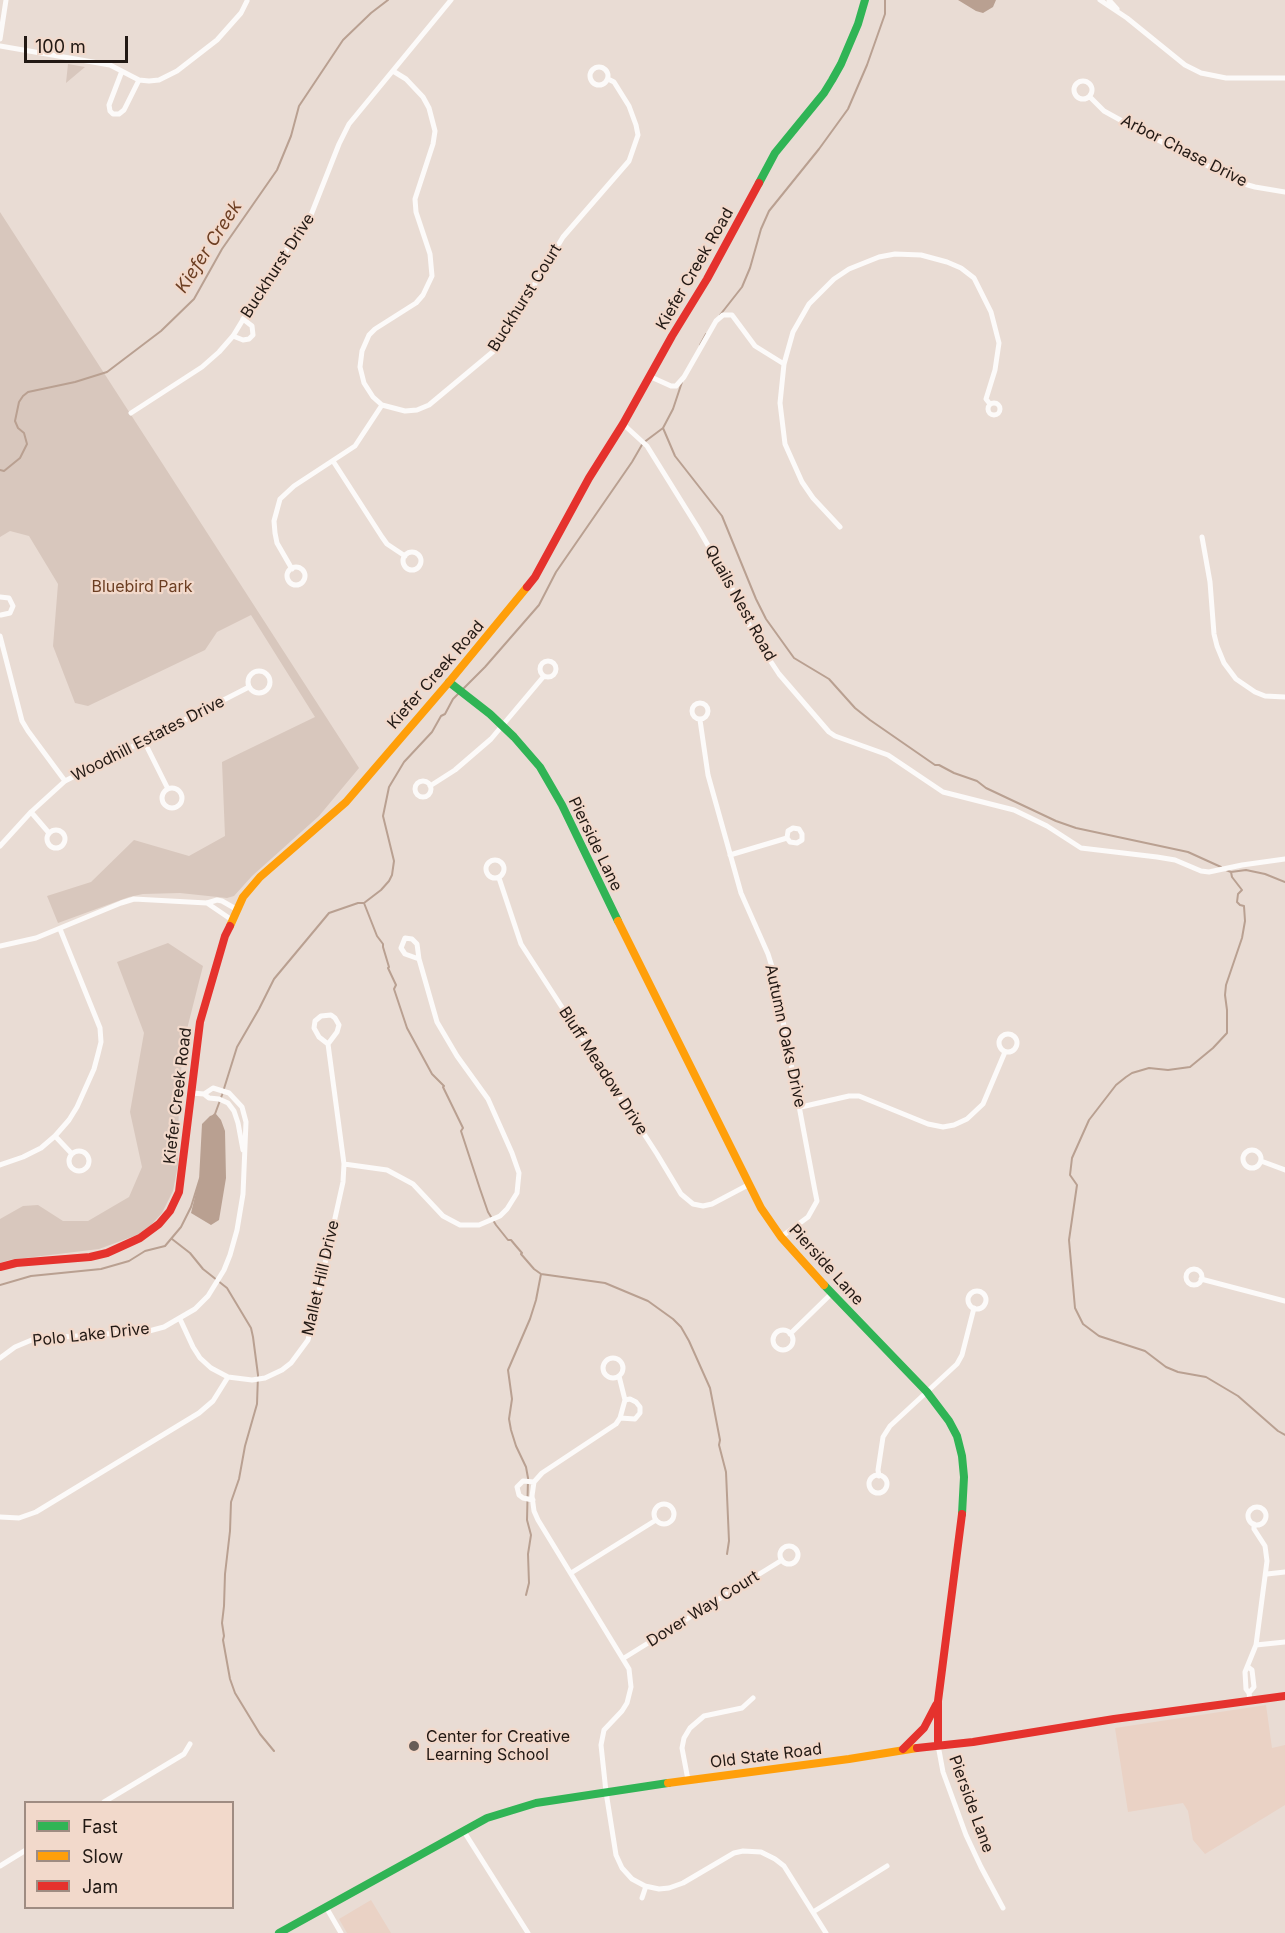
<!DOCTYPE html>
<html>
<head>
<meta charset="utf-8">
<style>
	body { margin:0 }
	#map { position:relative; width:1285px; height:1933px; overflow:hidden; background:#e9dcd4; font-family:Inter,sans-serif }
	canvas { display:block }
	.legend { position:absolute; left:24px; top:1801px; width:210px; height:108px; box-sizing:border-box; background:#f2d9cb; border:2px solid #9f8c82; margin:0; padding:8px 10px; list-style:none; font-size:18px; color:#221914 }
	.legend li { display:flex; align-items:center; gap:12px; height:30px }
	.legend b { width:30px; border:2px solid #9f8c82 }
	.scale { position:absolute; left:24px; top:36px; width:104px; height:27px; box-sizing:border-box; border:3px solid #221914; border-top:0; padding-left:8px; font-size:18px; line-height:21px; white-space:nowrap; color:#221914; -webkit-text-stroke:4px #f2d9cb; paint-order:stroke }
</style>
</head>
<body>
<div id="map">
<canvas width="1285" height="1933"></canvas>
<ul class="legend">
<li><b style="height:8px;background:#30b455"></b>Fast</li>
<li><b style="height:8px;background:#ff9f0a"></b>Slow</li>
<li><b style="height:8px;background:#e5322d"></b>Jam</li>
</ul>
<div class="scale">100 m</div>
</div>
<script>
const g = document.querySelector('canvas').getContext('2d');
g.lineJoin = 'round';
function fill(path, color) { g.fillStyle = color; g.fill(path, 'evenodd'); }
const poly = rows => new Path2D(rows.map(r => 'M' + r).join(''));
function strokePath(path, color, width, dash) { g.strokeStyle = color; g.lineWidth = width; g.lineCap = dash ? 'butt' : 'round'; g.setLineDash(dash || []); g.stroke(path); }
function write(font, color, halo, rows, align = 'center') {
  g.font = font + ' Inter,sans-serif'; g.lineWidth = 4.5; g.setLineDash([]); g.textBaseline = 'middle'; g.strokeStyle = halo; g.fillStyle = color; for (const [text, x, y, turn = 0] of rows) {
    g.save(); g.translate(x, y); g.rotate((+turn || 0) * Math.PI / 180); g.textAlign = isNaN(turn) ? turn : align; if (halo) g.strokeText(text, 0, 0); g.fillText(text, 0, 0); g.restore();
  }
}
fill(poly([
	[1266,1705,1272,1748,1285,1745,1285,1805,1205,1854,1193,1840,1188,1811,1183,1803,1128,1812,1115,1728],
	[371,1900,391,1933,347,1933,339,1919]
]), '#ead2c5');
fill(poly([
	[68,64,85,67,66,83],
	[0,212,359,768,319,816,252,876,234,896,227,898,180,893,143,894,129,897,58,923,47,896,91,882,134,840,189,856,225,836,222,762,315,717,251,615,217,632,205,650,88,706,75,703,53,646,58,584,29,536,10,531,0,537],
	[168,943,203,966,185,1037,179,1089,178,1165,173,1191,162,1213,151,1225,137,1235,99,1249,9,1260,0,1263,0,1219,23,1206,38,1205,63,1221,88,1221,129,1197,142,1167,130,1112,144,1033,117,962]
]), '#d8c7bd');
fill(poly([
	[958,0,996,0,993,7,983,13,976,11],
	[216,1114,221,1120,225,1131,226,1178,219,1220,211,1225,191,1213,199,1180,202,1124,210,1116]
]), '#b9a091');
strokePath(poly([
	[720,315,742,287,750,268,761,229,769,211,819,149,848,109,867,65,885,14,885,0],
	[700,345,706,334],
	[663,428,675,456,722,516,756,599,766,619,794,658,829,679,855,708,870,720,935,765,939,765,954,773,977,781,986,788,1056,821,1076,828,1188,852,1221,867],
	[0,470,4,471,20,458,27,444,24,433,18,428,15,421,19,402,23,396,28,392,75,382,107,372,161,331,194,299,222,249,277,170,291,136,299,106,343,40,371,13,388,0],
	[463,689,485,667,539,605,556,572,632,462,643,443,663,428,673,409,682,382],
	[1226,870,1231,872,1246,870,1265,874,1285,882],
	[1231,872,1232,877,1242,890,1238,894,1237,902,1240,905,1244,906,1245,921,1242,938,1226,985,1225,995,1227,1010,1227,1033,1213,1048,1190,1067,1168,1070,1149,1068,1132,1073,1126,1077,1116,1085,1089,1120,1072,1158,1070,1175,1077,1185,1069,1240,1075,1308,1083,1324,1099,1336,1145,1351,1166,1367,1178,1372,1206,1377,1238,1396,1278,1431,1285,1435],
	[364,903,377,936,383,944,383,947,389,967,388,968,396,985,394,989,407,1028,432,1074,444,1086,443,1087,463,1128,461,1131,480,1189,488,1212,496,1225,508,1240,511,1240,516,1246,522,1253,521,1254,534,1269,541,1274,605,1283,648,1301,673,1319,681,1327,689,1341,710,1388,720,1440,719,1445,726,1472,729,1541,727,1554],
	[212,1117,215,1114,222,1095,237,1047,259,1009,274,979,329,913,358,903,364,903,381,890,389,881,392,875,394,861,383,816,389,787,404,762,432,732,441,716,445,714,453,699,459,693],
	[172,1239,190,1253,203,1269,227,1288,251,1328,253,1337,258,1375,257,1404,245,1446,239,1479,231,1502,230,1531,225,1574,224,1606,222,1623,224,1636,223,1640,230,1679,235,1693,260,1734,274,1751],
	[0,1285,31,1276,101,1269,129,1261,145,1251,165,1246,181,1227,191,1207,200,1178],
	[526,1595,529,1583,528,1554,531,1535,527,1520,528,1478,526,1467,516,1446,511,1430,509,1419,512,1399,508,1370,530,1319,536,1300,541,1274]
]), '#b9a091', 2);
strokePath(poly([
	[1100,0,1127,18,1185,65,1201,73,1226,78,1285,78],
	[1109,0,1117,9],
	[0,39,6,0],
	[0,46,110,65,139,80,149,81,159,80,177,71,217,40,241,13,247,1],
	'590 76a9 9 0 1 1 18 0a9 9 0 1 1-18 0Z',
	[122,71,109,105,110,111,113,114,119,114,124,110,139,80],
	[393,71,406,79,423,97,429,108,435,131,433,144,415,199,416,212,430,254,432,276,423,295,416,303,375,329,369,335,362,351,360,367,364,383,373,397,382,405,405,411,417,410,429,405,495,350,563,237,629,161,638,135,636,125,629,106,614,82,608,79],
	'1074 90a9 9 0 1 1 18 0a9 9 0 1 1-18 0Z',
	[1090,97,1104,111,1133,127,1241,183,1255,187,1285,192],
	[233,336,243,340,249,339,253,335,252,326,243,319],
	[784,364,780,403,785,444,802,482,813,498,840,527],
	[651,377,671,386,676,386,684,377,716,321,723,315,732,315,755,346,784,364,793,332,809,304,834,279,849,269,879,257,895,254,921,255,947,262,961,268,974,278,991,312,999,343,995,370,986,399,990,404],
	'988 409a6 6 0 1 1 12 0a6 6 0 1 1-12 0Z',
	[131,413,202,367,219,352,233,336,278,262,311,215,339,144,349,124,451,0],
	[623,424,647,446,698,528,728,580,756,639,779,674,829,732,835,736,888,755,943,792,1014,810,1047,826,1081,848,1157,857,1175,860,1201,871,1209,872,1242,865,1285,859],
	[333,461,382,537,387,544,405,556],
	[1202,537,1210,582,1214,634,1217,646,1224,663,1236,679,1255,692,1265,696,1285,697],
	'403 561a9 9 0 1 1 18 0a9 9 0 1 1-18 0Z',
	'287 576a9 9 0 1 1 18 0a9 9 0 1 1-18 0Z',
	[292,569,277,543,275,533,274,521,280,499,294,486,355,446,382,405],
	[0,597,9,598,13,606,10,613,1,615],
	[0,636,22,721,28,731,65,781],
	'540 669a8 8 0 1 1 16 0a8 8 0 1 1-16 0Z',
	'248 682a11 11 0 1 1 22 0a11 11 0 1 1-22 0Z',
	'692 711a8 8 0 1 1 16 0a8 8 0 1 1-16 0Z',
	[700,720,708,775,741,893,768,954,774,973,815,1191,817,1201,808,1217,781,1237],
	[144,741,168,789],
	'415 789a8 8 0 1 1 16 0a8 8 0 1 1-16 0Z',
	[430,786,455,770,491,739,544,676],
	'162 798a10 10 0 1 1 20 0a10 10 0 1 1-20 0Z',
	[31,812,49,833],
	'47 839a9 9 0 1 1 18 0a9 9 0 1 1-18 0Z',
	[0,846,31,812,65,781,249,687],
	[730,855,787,838,790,842,797,843,802,840,802,834,799,829,793,828,788,831,787,838],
	'486 869a9 9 0 1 1 18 0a9 9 0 1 1-18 0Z',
	[499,878,521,944,657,1154,681,1194,693,1204,703,1206,712,1204,748,1185],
	[207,903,232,920],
	[0,946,36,938,121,903,134,899,207,903,217,900,222,901,236,909],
	'999 1043a9 9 0 1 1 18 0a9 9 0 1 1-18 0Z',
	[204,1094,209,1098,219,1099,228,1103,234,1111,238,1123,243,1150],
	[801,1107,849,1096,859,1096,928,1124,943,1127,954,1125,967,1119,983,1104,1005,1052],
	[55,1136,72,1154],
	'1243 1159a9 9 0 1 1 18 0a9 9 0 1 1-18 0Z',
	'69 1161a10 10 0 1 1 20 0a10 10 0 1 1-20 0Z',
	[1261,1161,1285,1170],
	[344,1164,387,1170,413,1184,443,1216,460,1225,479,1225,500,1216,507,1209,517,1193,519,1173,512,1153,488,1099,457,1056,437,1022,419,959,417,944,412,939,405,938,401,948,405,954,419,959],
	[0,1165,23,1157,41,1148,55,1136,69,1120,77,1107,94,1069,98,1054,101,1042,100,1028,60,929],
	'1186 1277a8 8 0 1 1 16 0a8 8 0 1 1-16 0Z',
	[1201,1279,1285,1301],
	'968 1300a9 9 0 1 1 18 0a9 9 0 1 1-18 0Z',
	[180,1319,193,1347,200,1358,211,1368,228,1377,252,1380,265,1378,282,1370,291,1363,308,1340,343,1182,344,1164,328,1044,337,1032,339,1025,335,1018,331,1015,321,1016,315,1021,314,1028,319,1037,328,1044],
	'773 1340a10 10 0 1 1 20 0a10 10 0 1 1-20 0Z',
	[790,1334,832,1293],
	'603 1368a10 10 0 1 1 20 0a10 10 0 1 1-20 0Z',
	[0,1358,15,1347,34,1339,149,1331,164,1327,195,1309,208,1296,224,1270,230,1255,237,1230,243,1194,246,1122,242,1107,229,1093,213,1088,204,1094,192,1093],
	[619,1376,625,1400,620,1418,616,1424,542,1473,534,1482,532,1496,534,1511,538,1520,629,1669,631,1687,627,1703,622,1711,604,1730,601,1745,606,1792,616,1855,622,1868,632,1879,645,1886,659,1889,669,1888,683,1883,734,1853,743,1851,761,1852,775,1859,784,1866,826,1933],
	[620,1418,635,1419,640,1413,640,1407,636,1402,630,1399,625,1400],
	'869 1484a9 9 0 1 1 18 0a9 9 0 1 1-18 0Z',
	[879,1476,878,1470,883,1437,890,1426,957,1364,962,1355,974,1308],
	[533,1500,523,1498,519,1495,517,1487,523,1481,534,1482],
	'654 1514a10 10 0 1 1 20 0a10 10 0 1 1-20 0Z',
	'1248 1516a9 9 0 1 1 18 0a9 9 0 1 1-18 0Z',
	[0,1517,19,1518,36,1512,199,1413,213,1401,228,1377],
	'780 1555a9 9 0 1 1 18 0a9 9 0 1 1-18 0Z',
	[571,1573,656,1520],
	[1267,1574,1285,1572],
	[1256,1645,1285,1642],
	[624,1658,782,1560],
	[1248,1667,1252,1670,1254,1687,1249,1693],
	[1250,1701,1249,1693,1246,1689,1245,1672,1256,1645,1267,1561,1265,1546,1254,1529,1254,1524],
	[938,1745,943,1772,966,1835,981,1867,1003,1908],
	[688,1780,682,1748,684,1738,690,1728,704,1716,742,1708,753,1698],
	[104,1802,184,1754,190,1744],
	[463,1830,528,1933],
	[0,1866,26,1850],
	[642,1898,646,1886],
	[326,1907,341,1933],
	[813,1912,887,1866]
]), '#fcfaf9', 5);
strokePath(poly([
	[759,183,775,153,824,93,832,80,841,64,858,24,865,0],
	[449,682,490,714,514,737,540,767,562,805,618,921],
	[824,1285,927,1392,949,1421,957,1436,962,1456,964,1477,962,1514],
	[279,1933,487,1818,536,1803,668,1783]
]), '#30b455', 8);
strokePath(poly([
	[618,921,761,1208,781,1237,824,1285],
	[230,926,243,897,260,877,346,802,449,682,527,587],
	[668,1783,849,1759,917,1748]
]), '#ff9f0a', 8);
strokePath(poly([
	[527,587,535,577,589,478,623,424,672,336,707,279,759,183],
	[0,1267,16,1263,90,1257,107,1253,140,1238,159,1224,170,1211,179,1192,200,1022,225,936,230,926],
	[938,1745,938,1701,962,1514],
	[917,1748,973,1742,1114,1719,1285,1696],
	[903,1749,924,1728,936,1705]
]), '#e5322d', 8);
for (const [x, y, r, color] of [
	[414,1746,6,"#685d57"]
]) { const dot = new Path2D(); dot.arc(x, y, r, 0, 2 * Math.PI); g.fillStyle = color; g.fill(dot); strokePath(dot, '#f2d9cb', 2); }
write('16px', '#221914', '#f2d9cb', [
	["Arbor Chase Drive",1184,151,27],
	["Buckhurst Drive",278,266,-57],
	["Kiefer Creek Road",695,269,-60],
	["Buckhurst Court",525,298,-58],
	["Quails Nest Road",740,603,61],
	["Kiefer Creek Road",436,675,-49],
	["Woodhill Estates Drive",148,739,-27],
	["Pierside Lane",595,844,64],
	["Autumn Oaks Drive",785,1036,78],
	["Bluff Meadow Drive",603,1071,57],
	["Kiefer Creek Road",178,1096,-83],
	["Pierside Lane",826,1265,48],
	["Mallet Hill Drive",321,1278,-77],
	["Polo Lake Drive",91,1335,-6],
	["Dover Way Court",703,1609,-32],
	["Old State Road",766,1756,-7],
	["Pierside Lane",971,1804,70]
]);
write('16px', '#6c3e22', '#f2d9cb', [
	["Bluebird Park",142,587]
]);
write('16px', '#221914', '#f2d9cb', [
	["Center for Creative",426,1737],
	["Learning School",426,1755]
], 'left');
write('italic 18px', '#6d3f23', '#f2d9cb', [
	["Kiefer Creek",209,247,-57]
]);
</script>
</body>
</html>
